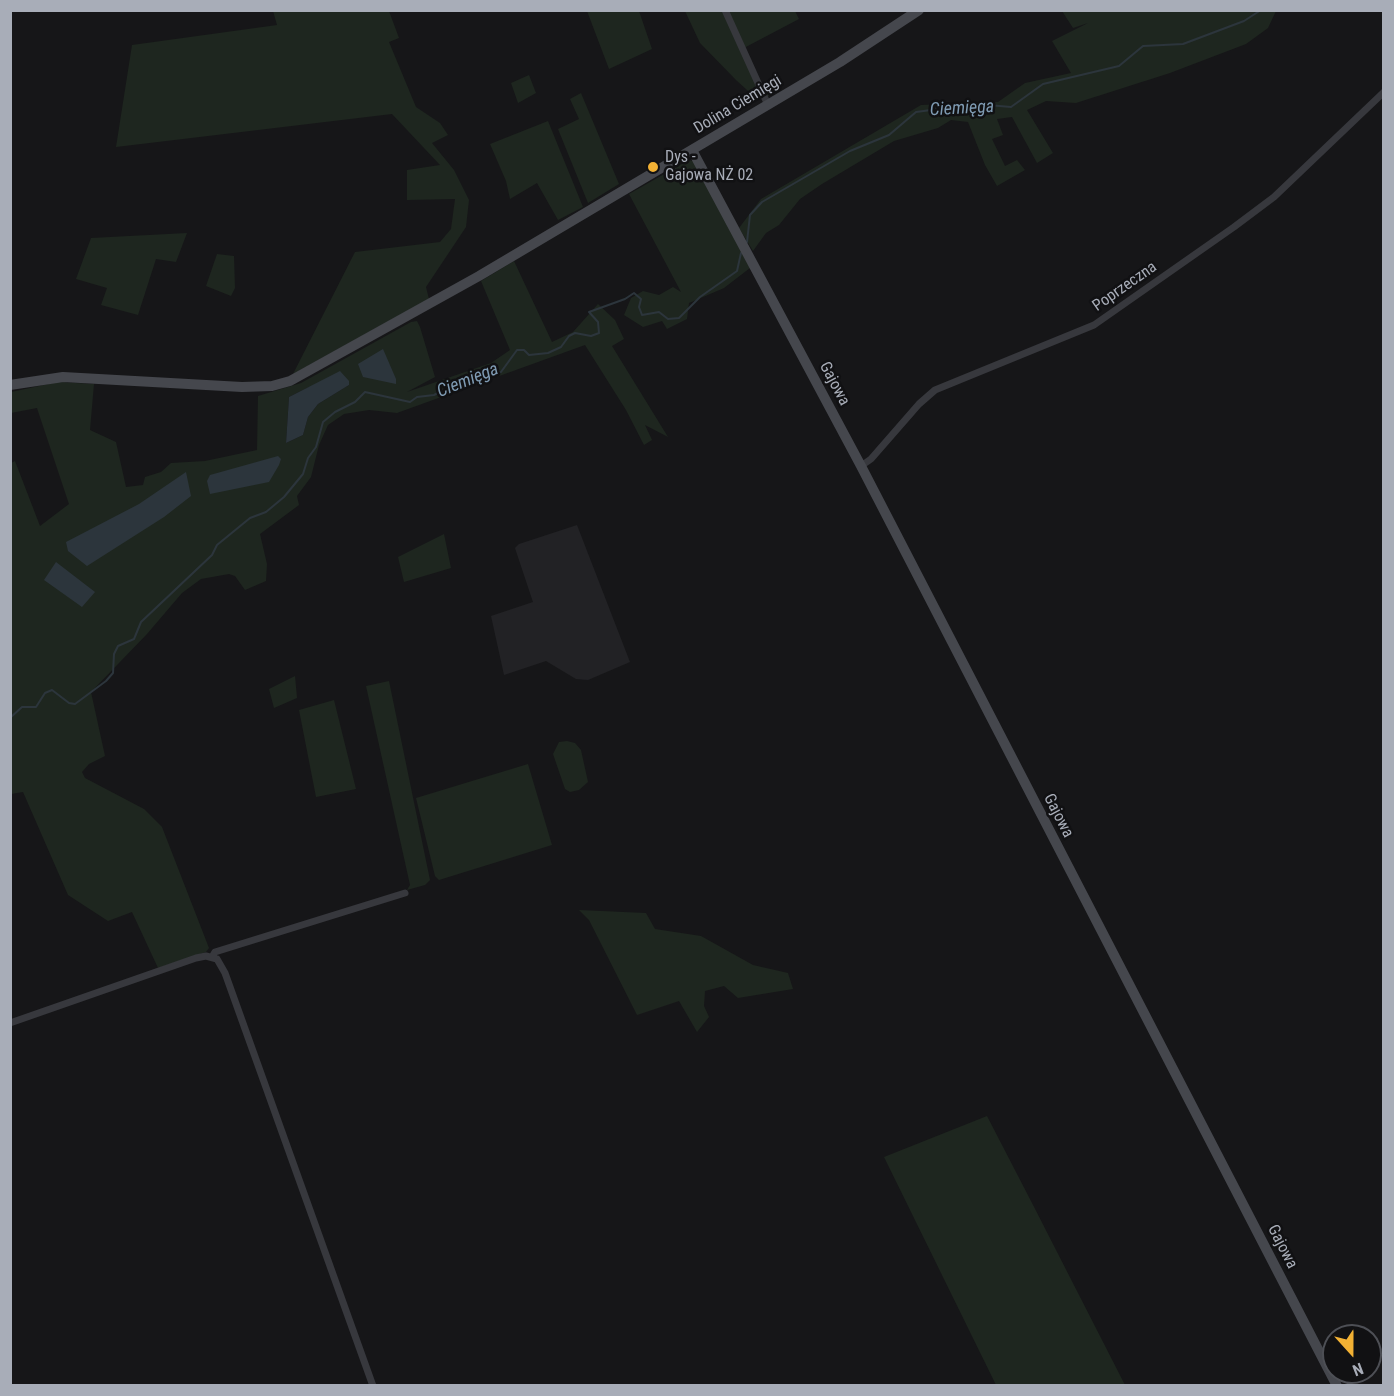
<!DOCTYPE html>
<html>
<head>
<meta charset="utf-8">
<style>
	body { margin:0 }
	#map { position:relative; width:1394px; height:1396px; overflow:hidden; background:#161618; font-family:"Roboto Condensed",sans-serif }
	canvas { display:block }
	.frame { position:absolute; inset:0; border:12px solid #a8adb8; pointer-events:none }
	.north { position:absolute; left:1322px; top:1324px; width:60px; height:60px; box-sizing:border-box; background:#111113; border:2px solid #4d4f55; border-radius:50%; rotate:159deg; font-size:16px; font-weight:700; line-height:24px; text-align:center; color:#a8adb8 }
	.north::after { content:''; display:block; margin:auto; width:21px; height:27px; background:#f2b134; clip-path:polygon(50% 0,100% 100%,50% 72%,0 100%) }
</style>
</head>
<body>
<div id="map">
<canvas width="1394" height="1396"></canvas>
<div class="frame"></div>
<div class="north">N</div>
</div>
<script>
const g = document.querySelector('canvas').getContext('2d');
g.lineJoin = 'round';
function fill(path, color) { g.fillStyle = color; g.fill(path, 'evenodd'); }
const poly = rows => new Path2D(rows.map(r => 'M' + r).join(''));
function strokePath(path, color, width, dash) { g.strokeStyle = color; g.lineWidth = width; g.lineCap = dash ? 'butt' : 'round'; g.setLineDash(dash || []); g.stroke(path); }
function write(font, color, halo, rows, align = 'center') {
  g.font = font + ' "Roboto Condensed",sans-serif'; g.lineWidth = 5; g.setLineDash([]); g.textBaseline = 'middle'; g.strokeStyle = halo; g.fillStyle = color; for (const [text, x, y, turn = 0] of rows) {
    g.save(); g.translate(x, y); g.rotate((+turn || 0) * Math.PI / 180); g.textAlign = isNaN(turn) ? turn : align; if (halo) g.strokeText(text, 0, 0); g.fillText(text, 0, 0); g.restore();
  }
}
fill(poly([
	[577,525,630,662,588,680,576,679,546,661,504,675,491,616,533,602,515,548,519,544]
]), '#222225');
fill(poly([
	[273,11,389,11,399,38,389,42,416,107,440,123,448,135,432,143,454,170,469,200,466,227,426,287,429,299,293,374,355,252,440,242,451,229,455,199,407,200,407,170,440,165,392,114,116,147,132,45,277,25],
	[587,11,639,11,652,49,609,69],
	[685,11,795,11,799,19,742,49,769,96,758,100,736,80,700,43],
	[1062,11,1276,11,1268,28,1246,44,1170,73,1076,103,1046,101,1027,110,1053,153,1037,163,1012,117,997,119,1003,135,992,139,1005,166,1017,160,1025,170,997,186,985,165,968,122,951,120,938,128,894,141,822,184,800,199,779,225,766,233,753,251,739,228,761,199,921,105,998,102,1025,83,1071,73,1052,41,1088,23,1073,28],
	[529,75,536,93,518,103,511,83],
	[581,93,619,184,588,203,558,129,579,119,570,99],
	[548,121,583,207,558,220,537,183,510,199,506,181,490,144],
	[689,160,695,162,750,268,724,288,689,303,687,319,667,329,662,321,643,327,624,315,631,298,643,291,659,295,673,287,681,292,629,194],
	[187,233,176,262,156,259,138,315,101,305,107,288,76,279,91,238],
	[217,254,234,256,235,288,231,296,206,286],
	[514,261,552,342,573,332,598,304,615,320,624,339,612,346,668,437,645,425,652,440,644,445,626,410,585,345,397,413,369,410,344,414,328,425,319,445,311,477,297,496,299,505,260,534,267,564,266,581,245,590,235,576,229,574,201,579,182,593,147,634,91,692,105,756,89,764,82,772,85,778,144,809,162,827,209,948,206,952,158,968,132,912,108,921,68,895,23,792,11,794,11,463,15,461,40,526,69,504,37,408,11,413,11,392,58,382,94,384,90,430,116,442,126,487,143,485,145,477,161,472,171,463,205,461,257,450,258,396,301,383,411,322,417,321,420,327,435,377,407,392,491,363,510,350,481,281],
	[349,385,318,404,308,417,303,435,286,443,289,397,309,387],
	[444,534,451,568,404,582,398,557],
	[295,676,297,698,274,708,269,689],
	[389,681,430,880,425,885,407,890,410,885,366,686],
	[334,700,356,789,316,797,299,710],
	[567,741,575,743,581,750,588,782,579,790,570,792,565,789,553,754,559,742],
	[528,764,552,845,439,880,435,876,416,798],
	[579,910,646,913,655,929,701,936,753,965,788,973,793,989,738,998,724,986,705,991,704,1006,709,1017,697,1032,679,1001,637,1015,589,920],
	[987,1116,1032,1203,1125,1385,996,1385,884,1157]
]), '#1e261f');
fill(poly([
	[383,349,396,379,396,384,363,377,358,364],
	[340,371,349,381,349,385,318,404,308,417,303,435,286,443,289,397],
	[278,456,281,459,279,465,269,482,210,494,207,481,210,475],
	[186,472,191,496,164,517,87,566,68,551,66,542,139,504],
	[56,562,95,592,82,607,44,580]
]), '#2c353c');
strokePath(poly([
	[747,242,750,215,762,202,850,151,889,135,916,112,976,104,1011,107,1043,84,1119,66,1143,46,1183,44,1244,21,1261,10],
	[10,718,22,707,36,707,45,693,52,690,69,703,75,704,106,681,113,673,114,654,118,646,134,639,141,622,212,555,217,545,250,518,266,512,284,497,303,474,308,458,316,447,323,422,335,412,355,402,365,392,410,402,417,397,434,395,465,379,501,372,517,350,524,350,529,355,548,353,561,347,569,336,575,333,591,336,599,333,598,322,589,312,625,299,634,293,641,299,639,307,642,315,659,312,668,319,679,318,700,297,737,271,741,253]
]), '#2c353c', 2);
strokePath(poly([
	[725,10,768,105],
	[861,466,871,459,919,404,935,390,1094,325,1234,227,1274,197,1384,92],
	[212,957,215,952,405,893],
	[10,1023,196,958,206,956,217,959,225,973,373,1386]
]), '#37383d', 7);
strokePath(poly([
	[692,150,861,466,1337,1386],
	[10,385,63,377,242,387,272,386,290,381,479,276,840,62,919,10]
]), '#45474d', 10);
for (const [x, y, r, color] of [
	[653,167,6,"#f2b134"]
]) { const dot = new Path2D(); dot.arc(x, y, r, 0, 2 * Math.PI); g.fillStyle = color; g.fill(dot); strokePath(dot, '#111113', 2); }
write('16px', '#a8adb8', '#111113', [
	["Dolina Ciemięgi",738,105,-31],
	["Poprzeczna",1125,287,-35],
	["Gajowa",834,384,62],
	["Gajowa",1058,816,63],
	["Gajowa",1282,1247,63]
]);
write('16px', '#a8adb8', '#111113', [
	["Dys -",665,158],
	["Gajowa NŻ 02",665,176]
], 'left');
write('italic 18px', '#7f9bb3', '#111113', [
	["Ciemięga",962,109,-3],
	["Ciemięga",468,381,-22]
]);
</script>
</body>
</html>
